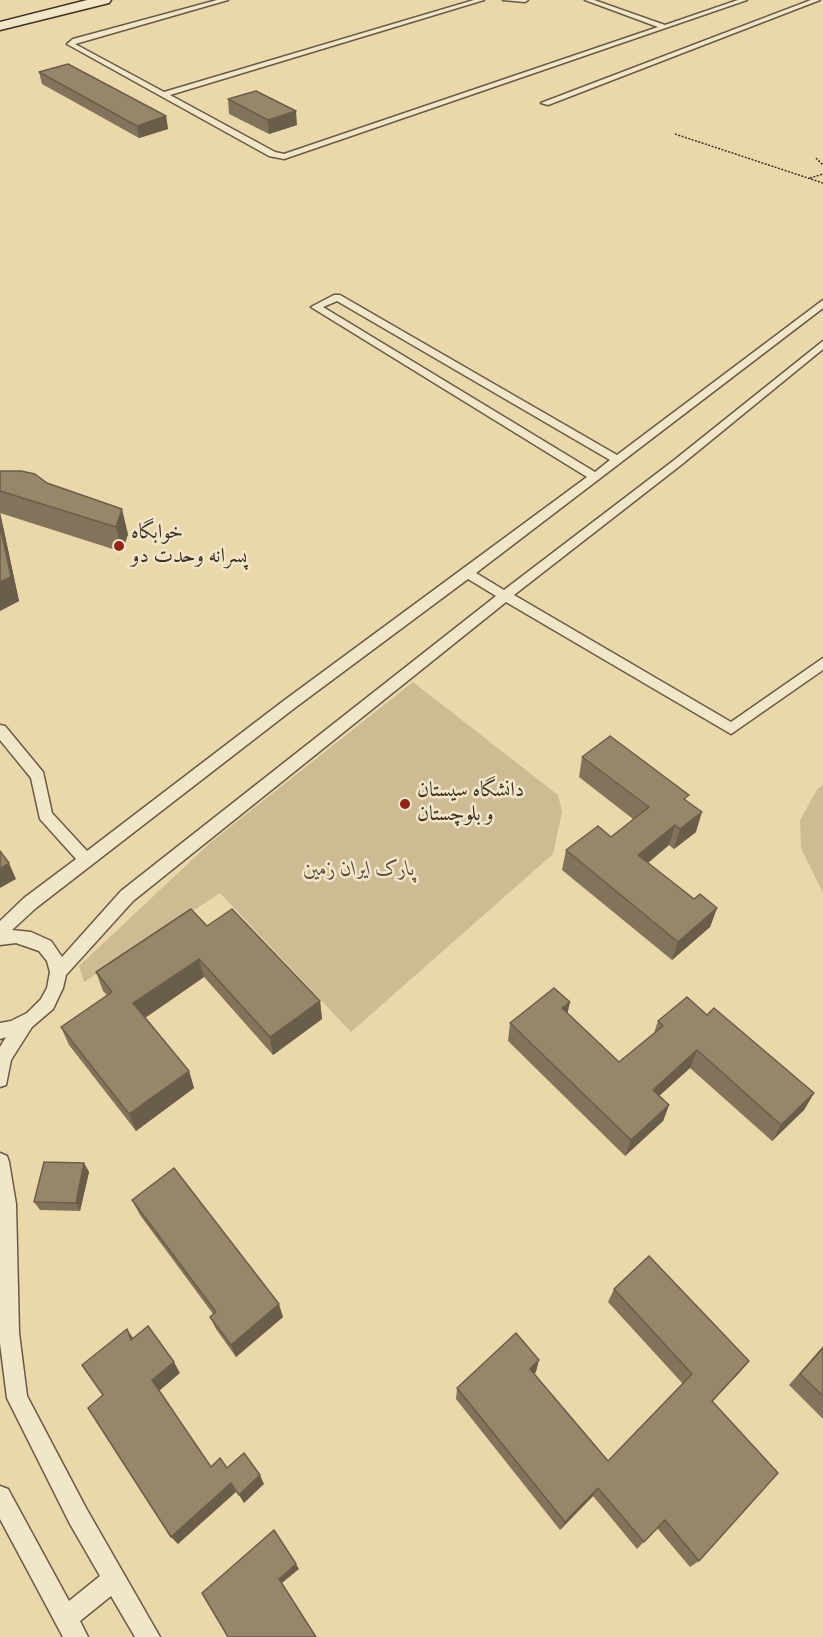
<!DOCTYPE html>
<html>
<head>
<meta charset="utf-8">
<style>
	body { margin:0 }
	canvas { display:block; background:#ead8ab }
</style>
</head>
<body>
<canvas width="823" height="1637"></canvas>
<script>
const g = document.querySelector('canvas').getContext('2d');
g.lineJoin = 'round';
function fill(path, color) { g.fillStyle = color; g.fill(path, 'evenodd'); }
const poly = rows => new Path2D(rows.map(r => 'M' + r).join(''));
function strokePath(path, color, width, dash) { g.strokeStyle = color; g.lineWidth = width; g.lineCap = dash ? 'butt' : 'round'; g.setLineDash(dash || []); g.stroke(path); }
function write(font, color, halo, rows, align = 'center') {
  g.font = font + ' "IM FELL English",Amiri,serif'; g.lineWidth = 5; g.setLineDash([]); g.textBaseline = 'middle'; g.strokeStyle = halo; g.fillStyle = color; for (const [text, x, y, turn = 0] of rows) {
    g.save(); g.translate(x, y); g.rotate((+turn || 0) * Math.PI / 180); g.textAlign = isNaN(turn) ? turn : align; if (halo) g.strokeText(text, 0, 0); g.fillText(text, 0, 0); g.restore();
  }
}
fill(poly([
	[413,682,558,795,562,812,553,854,351,1032,220,893,84,982,79,966,211,842],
	[823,785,823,893,801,848,800,820,818,788]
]), '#cdbb94');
const lane = poly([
	[217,0,228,0,75,44,164,92,474,0,484,0,170,95,275,152,284,154,658,27,585,0,594,0,665,25,738,0,747,0,284,159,269,156,67,44,73,39,217,0],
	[503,0,528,0,525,2,503,0],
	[811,0,820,0,548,105,541,103,811,0],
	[334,295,340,295,617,455,823,300,823,308,476,573,504,590,673,461,823,341,823,349,681,465,514,595,731,722,823,658,823,670,731,734,506,602,133,901,66,975,63,988,53,1009,32,1027,11,1060,6,1085,0,1087,0,1047,6,1037,0,1039,0,1023,11,1021,27,1013,41,999,47,988,50,972,47,961,39,951,16,943,0,945,0,921,24,898,76,859,40,819,31,778,0,740,0,725,5,726,43,772,52,813,87,851,282,702,587,477,311,307,334,295],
	[337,301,610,460,595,472,323,307,337,301],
	[468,579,496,596,121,891,62,957,51,941,31,932,12,930,36,908,292,710,468,579],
	[0,1153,7,1156,9,1162,16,1204,19,1333,27,1396,86,1508,160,1637,135,1637,111,1596,80,1621,88,1637,63,1637,0,1519,0,1486,8,1489,69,1601,100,1576,70,1524,7,1398,0,1343,0,1153]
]);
const secondary = poly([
	[87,0,111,0,109,3,0,30,0,22,87,0]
]);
strokePath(lane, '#685a46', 3);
strokePath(secondary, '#3d3024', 3);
strokePath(poly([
	[675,134,823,183],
	[816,158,823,165],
	[810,178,823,174]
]), '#3d3024', 1.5, [2, 1.5]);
fill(lane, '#f1e6c8');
fill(secondary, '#f1e6c8');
fill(poly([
	[39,72,166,116,168,129,139,138,42,84],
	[228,99,297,125,269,134,229,114],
	[0,471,47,483,128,534,122,552,0,513,19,601,0,611],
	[582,757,687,801,696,832,674,849,669,845,648,863,694,899,717,908,710,927,672,960,562,870,566,850,611,837,633,819,579,777],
	[207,926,320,1001,322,1019,273,1055,204,977,145,1018,189,1071,194,1088,136,1131,69,1045,61,1027,107,995,103,991,96,972],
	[570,1002,567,1013,619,1062,654,1033,658,1021,707,1015,814,1093,804,1110,772,1141,690,1068,659,1096,669,1105,663,1121,625,1156,508,1041,510,1023],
	[84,1163,89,1172,80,1211,40,1210,34,1202],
	[132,1200,283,1317,236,1357,216,1329,210,1317,213,1314,140,1215],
	[614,1289,749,1361,713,1401,699,1561,690,1567,657,1528,637,1549,593,1496,560,1530,456,1399,457,1388,536,1372,534,1374,608,1461,683,1384,608,1302],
	[823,1346,823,1419,789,1385]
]), '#82745b');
fill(poly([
	[296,111,297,125,269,134,268,120],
	[166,116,168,129,139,138,137,126],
	[122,509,128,534,122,552,116,527],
	[0,512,19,601,0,611],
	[702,812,696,832,674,849,680,829],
	[675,825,669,845,633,875,638,855],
	[9,863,16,879,0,888,0,869],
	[717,908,710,927,672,960,678,942],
	[199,959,204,977,139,1022,133,1003],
	[320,1001,322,1019,273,1055,270,1037],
	[570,1002,566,1020,562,1008],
	[697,1050,690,1068,647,1107,653,1090],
	[189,1071,194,1088,136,1131,129,1114],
	[814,1093,804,1110,772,1141,781,1125],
	[669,1105,663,1121,625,1156,631,1140],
	[84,1163,89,1172,80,1211,76,1203],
	[279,1304,283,1317,236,1357,231,1345],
	[127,1329,135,1341,131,1340],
	[539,1360,536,1372,527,1381,530,1369],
	[749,1361,740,1372,703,1411,712,1401],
	[174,1362,180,1373,159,1391,152,1380],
	[260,1475,264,1484,244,1503,239,1495],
	[231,1483,236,1492,178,1544,171,1537],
	[598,1488,593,1496,560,1530,565,1522],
	[296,1564,299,1569,282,1583,279,1579]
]), '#6a5e4a');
const building = poly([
	[68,64,166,116,137,126,39,72,68,64],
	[256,91,296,111,268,120,228,99,256,91],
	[0,471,21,471,35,474,47,483,122,509,116,527,0,491,0,471],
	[0,525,11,577,0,582,0,525],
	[610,736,689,795,684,799,702,812,680,829,675,825,638,855,694,899,700,894,717,908,678,942,566,850,598,826,611,837,649,807,582,757,610,736],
	[0,851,9,863,0,869,0,851],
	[191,909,207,926,232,909,320,1001,270,1037,199,959,133,1003,189,1071,129,1114,61,1027,112,992,96,972,191,909],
	[554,988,570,1002,562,1008,619,1062,663,1026,658,1021,687,997,707,1015,714,1008,814,1093,781,1125,697,1050,653,1090,669,1105,631,1140,510,1023,554,988],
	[44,1162,84,1163,76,1203,34,1202,44,1162],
	[174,1168,279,1304,231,1345,210,1317,216,1312,132,1200,174,1168],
	[649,1256,749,1361,712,1401,778,1473,699,1561,665,1520,644,1542,598,1488,565,1522,457,1388,516,1333,539,1360,530,1369,608,1461,692,1374,614,1289,649,1256],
	[148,1326,174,1362,152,1380,211,1467,220,1458,227,1468,244,1453,260,1475,239,1495,231,1483,171,1537,88,1408,103,1395,82,1365,127,1329,131,1340,148,1326],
	[823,1348,823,1396,800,1374,823,1348],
	[274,1530,296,1564,279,1579,316,1637,228,1637,202,1593,274,1530]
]);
fill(building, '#97876a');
strokePath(building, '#6a5e4a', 1.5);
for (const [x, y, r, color] of [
	[119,546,6,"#8f2418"],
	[405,804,6,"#8f2418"]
]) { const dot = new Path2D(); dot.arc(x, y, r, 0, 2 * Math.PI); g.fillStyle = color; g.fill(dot); strokePath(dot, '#f1e6c8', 2); }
write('21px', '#3d3024', '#f1e6c8', [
	["خوابگاه",131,534],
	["پسرانه وحدت دو",131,558],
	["دانشگاه سیستان",417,792],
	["و بلوچستان",417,816]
], 'left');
write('italic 21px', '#5a4c3a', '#f1e6c8', [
	["پارک ایران زمین",359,871]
]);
</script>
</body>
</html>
